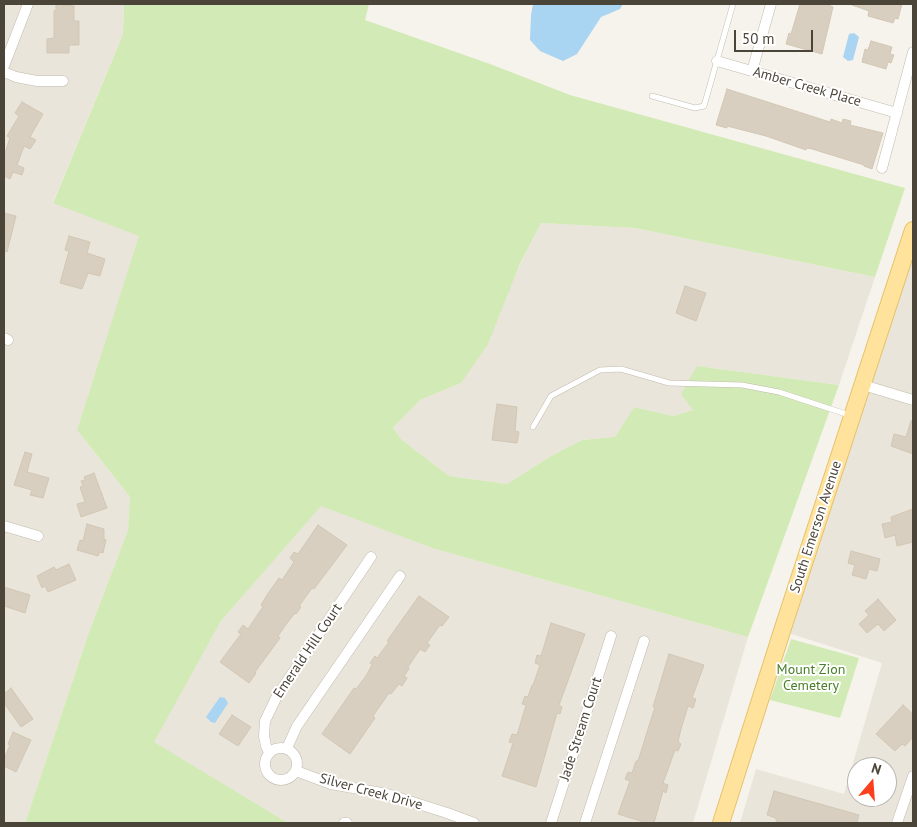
<!DOCTYPE html>
<html>
<head>
<meta charset="utf-8">
<style>
	body { margin:0 }
	#map { position:relative; width:917px; height:827px; overflow:hidden; background:#f6f3ec; font-family:"PT Sans",sans-serif }
	canvas { display:block }
	.frame { position:absolute; inset:0; border:5px solid #4b4439; pointer-events:none }
	.north { position:absolute; left:847px; top:757px; width:50px; height:50px; box-sizing:border-box; background:#fff; border:1px solid #b7b4b0; border-radius:50%; rotate:18deg; font-size:14px; font-weight:700; line-height:20px; text-align:center; color:#4b4439 }
	.north::after { content:''; display:block; margin:auto; width:18px; height:22px; background:#fc3f1d; clip-path:polygon(50% 0,100% 100%,50% 72%,0 100%) }
	.scale { position:absolute; left:734px; top:30px; width:79px; height:22px; box-sizing:border-box; border:2px solid #4b4439; border-top:0; padding-left:6px; font-size:15px; line-height:18px; white-space:nowrap; color:#4b4439; -webkit-text-stroke:4px #fff; paint-order:stroke }
</style>
</head>
<body>
<div id="map">
<canvas width="917" height="827"></canvas>
<div class="frame"></div>
<div class="north">N</div>
<div class="scale">50 m</div>
</div>
<script>
const g = document.querySelector('canvas').getContext('2d');
g.lineJoin = 'round';
function fill(path, color) { g.fillStyle = color; g.fill(path, 'evenodd'); }
const poly = rows => new Path2D(rows.map(r => 'M' + r).join(''));
function strokePath(path, color, width, dash) { g.strokeStyle = color; g.lineWidth = width; g.lineCap = dash ? 'butt' : 'round'; g.setLineDash(dash || []); g.stroke(path); }
function write(font, color, halo, rows, align = 'center') {
  g.font = font + ' "PT Sans",sans-serif'; g.lineWidth = 4; g.setLineDash([]); g.textBaseline = 'middle'; g.strokeStyle = halo; g.fillStyle = color; for (const [text, x, y, turn = 0] of rows) {
    g.save(); g.translate(x, y); g.rotate((+turn || 0) * Math.PI / 180); g.textAlign = isNaN(turn) ? turn : align; if (halo) g.strokeText(text, 0, 0); g.fillText(text, 0, 0); g.restore();
  }
}
fill(poly([
	[4,4,124,4,123,34,53,202,140,235,77,430,130,497,128,530,88,635,25,823,4,823],
	[541,223,635,228,875,277,839,385,697,366,693,410,673,416,634,407,615,437,582,440,551,456,507,484,449,476,402,440,393,428,420,400,461,383],
	[913,232,913,823,740,823,756,769,844,794,882,663,782,631],
	[857,767,887,767,887,797,857,797],
	[321,505,432,548,748,637,693,823,288,823,153,742,221,621]
]), '#eae5da');
fill(poly([
	[124,4,369,4,365,20,490,64,570,95,905,188,875,277,635,228,541,223,519,266,488,344,461,383,420,400,393,428,402,440,449,476,507,484,551,456,582,440,615,437,634,407,673,416,693,410,681,394,697,366,839,385,748,637,432,548,321,506,221,621,154,742,288,823,25,823,88,635,128,530,130,497,77,430,139,236,53,203,123,34],
	[791,639,859,658,840,718,770,700]
]), '#d2eab5');
fill(poly([
	[533,4,623,4,620,9,601,17,577,54,563,61,540,51,530,40,531,15],
	[854,33,859,37,853,60,848,61,843,57,849,34],
	[220,697,225,698,228,703,215,723,211,722,206,717]
]), '#a9d4f2');
const building = poly([
	[56,4,74,6,74,21,79,21,79,45,69,45,69,53,47,53,47,39,54,38,54,11,56,10,56,4],
	[800,4,830,4,830,6,833,7,822,54,786,44,789,33,791,34,800,4],
	[853,4,902,4,898,19,895,18,893,23,868,16,869,11,852,5,853,4],
	[871,41,892,47,890,54,894,55,891,63,888,62,886,69,862,62,865,49,868,50,871,41],
	[727,89,830,122,831,119,842,123,843,119,851,121,850,125,883,133,872,169,864,166,864,165,812,149,807,148,806,150,766,136,727,126,727,128,716,125,727,89],
	[22,102,43,114,30,137,36,140,30,149,24,146,17,165,24,168,22,175,13,172,10,179,4,176,4,156,10,138,7,136,19,116,15,113,22,102],
	[4,213,16,216,7,252,4,251,4,213],
	[69,236,90,242,87,253,105,259,100,276,88,273,82,289,60,283,69,251,65,250,69,236],
	[685,286,706,293,696,321,676,313,685,286],
	[497,404,517,407,515,431,519,432,517,443,492,440,497,404],
	[911,421,913,421,913,454,891,446,894,434,906,437,911,421],
	[25,452,32,454,27,472,49,478,43,498,30,495,32,490,14,485,25,452],
	[94,473,107,508,81,517,77,504,85,502,80,487,83,486,81,481,85,480,84,477,94,473],
	[913,509,913,542,897,546,895,535,885,538,882,524,892,522,891,517,913,509],
	[87,524,104,529,104,539,106,540,103,553,100,552,98,556,77,550,80,540,83,541,87,524],
	[318,525,347,545,314,589,312,588,299,606,301,607,296,614,295,613,287,623,278,636,280,638,255,672,256,673,249,683,220,662,241,634,238,632,243,625,248,629,260,611,263,607,261,605,267,595,279,578,282,580,294,562,290,558,294,552,298,554,318,525],
	[851,551,880,559,877,571,869,569,866,579,852,575,855,565,848,563,851,551],
	[69,564,76,580,48,592,45,586,42,588,37,576,54,567,56,570,69,564],
	[4,587,30,595,25,613,4,606,4,587],
	[419,596,449,617,442,626,440,625,427,643,430,645,425,652,420,649,408,667,409,669,404,676,407,678,402,686,399,684,391,694,389,693,373,716,375,718,350,754,322,734,354,688,356,689,366,676,372,665,370,663,375,656,377,658,389,642,387,641,419,596],
	[878,599,896,620,884,631,878,624,867,633,859,624,869,615,865,611,878,599],
	[551,623,585,634,559,705,562,707,560,714,557,713,536,787,502,776,513,743,509,742,512,734,517,735,526,705,522,704,525,696,528,697,532,685,533,685,540,665,535,663,537,655,541,656,551,623],
	[669,654,704,665,692,698,696,699,693,708,688,706,681,729,678,742,681,744,678,751,675,750,663,783,668,785,666,793,663,791,654,823,647,823,618,814,630,781,625,779,628,772,632,773,636,761,638,761,655,707,653,707,669,654],
	[11,688,33,719,21,727,4,703,4,694,11,688],
	[903,705,913,714,913,737,905,746,902,744,895,751,876,734,903,705],
	[232,715,251,727,238,746,219,734,232,715],
	[13,732,31,740,16,772,4,766,4,759,10,745,8,744,13,732],
	[774,791,859,815,857,823,784,823,776,821,776,818,767,815,774,791]
]);
fill(building, '#d8cfc1');
strokePath(building, '#d3c7b4', 1);
const service = poly([
	[652,96,695,108,704,106,733,4],
	[533,427,551,396,600,370,621,369,669,383,742,385,779,392,849,415]
]);
const minor = poly([
	[717,61,897,113],
	[4,66,28,4],
	[752,71,771,4],
	[4,72,16,77,37,81,63,81],
	[882,168,913,52],
	[4,338,8,340],
	[863,385,913,400],
	[4,526,38,536],
	'265 764a16 16 0 1 1 32 0a16 16 0 1 1-32 0Z',
	[287,748,297,726,400,576],
	[269,752,266,746,264,736,265,721,277,696,371,557],
	[296,771,331,784,387,794,447,813,474,823],
	[344,823,347,823],
	[551,823,611,636],
	[585,823,644,641],
	[897,823,913,776]
]);
const primary = poly([
	[721,823,782,631,913,230]
]);
strokePath(service, '#c2bbae', 6);
strokePath(minor, '#c2bbae', 11);
strokePath(primary, '#e6c16a', 18);
strokePath(service, '#fff', 5);
strokePath(minor, '#fff', 10);
strokePath(primary, '#ffe39c', 16);
write('14px', '#4b4439', '#fff', [
	["Amber Creek Place",807,87,16],
	["South Emerson Avenue",816,527,-72],
	["Emerald Hill Court",308,651,-56],
	["Jade Stream Court",581,729,-72],
	["Silver Creek Drive",371,792,15]
]);
write('14px', '#4a7f2a', '#fff', [
	["Mount Zion",811,670],
	["Cemetery",811,686]
]);
</script>
</body>
</html>
